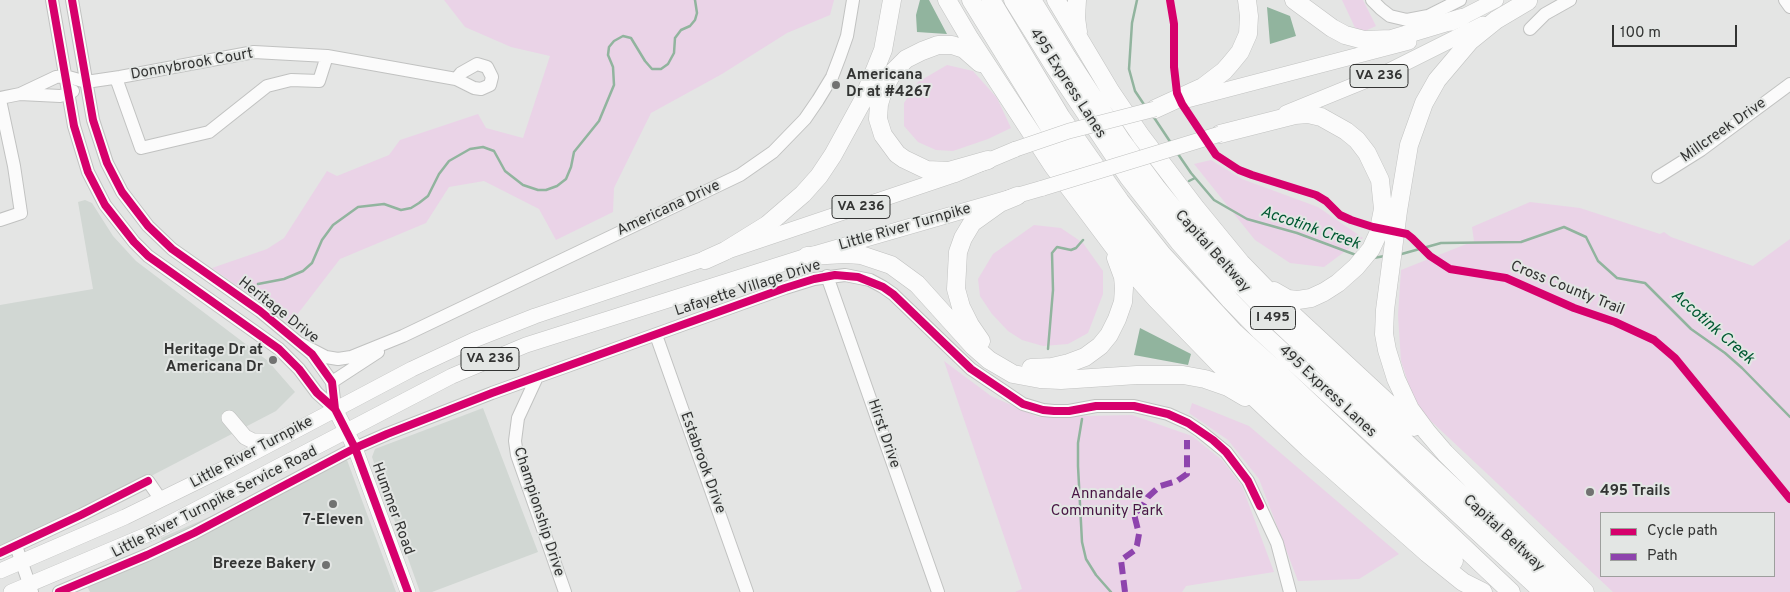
<!DOCTYPE html>
<html>
<head>
<meta charset="utf-8">
<style>
	body { margin:0 }
	#map { position:relative; width:1790px; height:592px; overflow:hidden; background:#e4e5e4; font-family:Overpass,sans-serif }
	canvas { display:block }
	.legend { position:absolute; left:1600px; top:512px; width:175px; height:65px; box-sizing:border-box; background:#e3e6e4; border:1px solid #9d9f9d; margin:0; padding:6px 9px; list-style:none; font-size:15px; color:#333433 }
	.legend li { display:flex; align-items:center; gap:10px; height:25px }
	.legend b { width:25px; border:1px solid #9d9f9d }
	.scale { position:absolute; left:1612px; top:25px; width:125px; height:22px; box-sizing:border-box; border:2px solid #333433; border-top:0; padding-left:6px; font-size:15px; line-height:18px; white-space:nowrap; color:#333433; -webkit-text-stroke:4px #e3e6e4; paint-order:stroke }
</style>
</head>
<body>
<div id="map">
<canvas width="1790" height="592"></canvas>
<ul class="legend">
<li><b style="height:6px;background:#d6006c"></b>Cycle path</li>
<li><b style="height:6px;background:#8e44ad"></b>Path</li>
</ul>
<div class="scale">100 m</div>
</div>
<script>
const g = document.querySelector('canvas').getContext('2d');
g.lineJoin = 'round';
function fill(path, color) { g.fillStyle = color; g.fill(path, 'evenodd'); }
const poly = rows => new Path2D(rows.map(r => 'M' + r).join(''));
function strokePath(path, color, width, dash) { g.strokeStyle = color; g.lineWidth = width; g.lineCap = dash ? 'butt' : 'round'; g.setLineDash(dash || []); g.stroke(path); }
function write(font, color, halo, rows, align = 'center') {
  g.font = font + ' Overpass,sans-serif'; g.lineWidth = 4; g.setLineDash([]); g.textBaseline = 'middle'; g.strokeStyle = halo; g.fillStyle = color; for (const [text, x, y, turn = 0] of rows) {
    g.save(); g.translate(x, y); g.rotate((+turn || 0) * Math.PI / 180); g.textAlign = isNaN(turn) ? turn : align; if (halo) g.strokeText(text, 0, 0); g.fillText(text, 0, 0); g.restore();
  }
}
fill(poly([
	[85,200,92,203,113,236,136,261,268,361,295,392,276,411,128,488,0,549,0,305,93,289,78,202],
	[483,408,538,552,432,592,420,592,372,457,375,449],
	[347,460,396,592,90,592,87,586,165,551,161,538,308,474]
]), '#d1d7d3');
fill(poly([
	[444,0,834,0,830,15,787,33,722,74,651,113,614,188,613,212,556,240,539,209,484,181,449,187,426,223,340,259,293,320,291,319,288,322,212,268,267,249,284,238,327,171,337,176,389,155,400,140,478,114,486,128,523,138,550,56,511,47,465,27],
	[1342,0,1363,0,1376,26,1358,34],
	[947,65,973,71,997,98,1011,128,988,139,953,151,936,150,918,142,904,126,904,103,918,82],
	[1211,160,1242,179,1318,207,1363,238,1324,267,1290,263,1255,240,1194,164],
	[1530,202,1580,208,1660,234,1664,232,1671,237,1753,266,1790,239,1790,592,1613,592,1416,407,1401,361,1398,315,1401,270,1474,241,1472,227],
	[1601,513,1774,513,1774,576,1601,576],
	[1034,225,1061,228,1083,243,1103,271,1103,294,1088,333,1068,344,1043,346,1022,340,1008,331,992,314,980,296,978,279,993,254],
	[944,361,991,396,1038,417,1132,415,1192,436,1222,460,1242,486,1274,572,1186,586,1182,592,1015,592,1022,589],
	[1192,403,1249,426,1399,554,1359,579,1298,581,1259,479,1228,440,1189,413]
]), '#ead3e7');
fill(poly([
	[920,0,929,0,947,34,917,32,916,15],
	[1267,7,1290,16,1296,36,1270,44],
	[1140,328,1191,354,1188,365,1134,355]
]), '#91b49e');
strokePath(poly([
	[1137,0,1132,23,1129,69,1135,91,1145,106],
	[1153,116,1171,143],
	[1178,154,1191,173,1214,200,1247,219,1297,233,1356,255],
	[1189,181,1195,178],
	[1398,255,1441,243,1521,242,1564,227,1586,237,1598,261,1617,278,1645,283,1691,329,1725,353,1742,368,1790,417],
	[1373,258,1385,256],
	[258,284,284,279,303,271,312,263,322,240,333,225,358,207,384,204,401,210,411,208,419,203,428,196,439,174,449,161,470,149,483,147,494,151,505,171,523,185,538,190,546,190,557,186,566,179,571,167,574,152,599,121,614,85,613,67,608,55,609,47,614,41,623,36,631,38,645,61,652,69,661,69,668,64,674,53,675,38,681,30,690,26,695,20,697,13,695,0],
	[1048,349,1053,290,1052,253,1057,247,1071,250,1076,248,1083,240],
	[1082,419,1078,443,1078,466,1082,542,1086,559,1096,575,1111,592]
]), '#91b49e', 2.5);
const minor = poly([
	[52,0,74,126,88,172,105,205,134,242,148,256,279,349,299,369,317,393,335,409],
	[72,0,93,120,107,163,122,192,148,226,172,249,260,311,312,354,332,382,335,409],
	[1372,0,1381,9,1390,16,1407,20,1428,16,1460,0],
	[1785,0,1790,7],
	[1530,29,1545,14,1570,0],
	[116,78,141,148,209,132,267,86,291,80,319,81,327,56,456,79,474,88,481,89,490,85,492,77,487,67,477,64,461,73,456,79],
	[20,94,56,77,65,76,86,82,120,77,254,52,327,56],
	[0,98,20,94,60,96,68,94,73,91],
	[0,100,14,166,21,213,0,220],
	[1658,177,1701,150,1790,84],
	[827,276,938,592],
	[656,335,747,592],
	[299,343,326,357,338,359,351,357,403,336,740,175,773,152,805,119,818,100,832,77,840,56,847,36,853,0],
	[537,377,518,418,515,441,517,455,565,592],
	[332,382,378,352],
	[16,546,32,592],
	[0,553,81,515,148,481,161,500],
	[59,592,147,555,194,533,355,448,387,434,492,393,785,288,814,279,845,275,870,280,883,287,893,294,971,369,1023,404,1043,410,1054,411,1069,411,1096,406,1134,406,1168,414,1188,423,1200,431,1226,452,1248,481,1277,543,1290,592]
]);
const major = poly([
	[1451,23,1496,0],
	[1187,100,1409,42],
	[1286,113,1389,71,1483,24],
	[335,409,355,448,408,592],
	[229,418,245,437,253,441,273,441],
	[0,571,125,517,223,469,412,369,474,340,535,316,954,175,1016,149],
	[11,592,151,533,452,376,526,345,807,256,1043,188]
]);
const highway = poly([
	[947,0,970,39,1053,166,1134,274,1156,299,1219,364,1308,448,1427,553,1463,582,1483,592],
	[971,0,1064,151,1137,250,1167,285,1238,358,1454,561],
	[991,0,1061,117,1120,201,1162,254,1235,333,1278,372,1511,592],
	[1013,0,1054,66,1129,178,1179,242,1230,300,1260,331,1543,592],
	[1032,0,1067,57,1121,140,1156,187,1208,251,1265,310,1565,592],
	[1056,0,1111,92,1141,136,1195,207,1241,263,1278,301,1414,427],
	[1077,0,1076,18,1078,32],
	[1294,0,1332,28,1345,35,1364,40,1391,39,1461,18],
	[1528,1,1496,20,1470,41,1437,80,1424,103,1409,145,1398,211,1385,310,1384,334,1387,350,1396,379,1410,409,1427,432,1445,453,1585,592],
	[980,63,964,49,952,45,938,45,922,51,906,59,893,72,884,88,879,104,878,119,883,135,897,154,904,159,927,170,949,171,988,160],
	[1155,109,1203,87,1224,71,1231,63,1240,52,1248,34,1249,16,1247,0],
	[1220,134,1295,115,1308,114,1321,117,1346,131,1357,140,1367,153,1380,180,1383,209,1378,234,1371,249,1356,267,1338,283,1324,292,1311,298,1298,300,1288,299,1274,291],
	[807,256,846,254,861,255,891,265,917,284,973,346,989,360,1013,374,1040,379,1061,380,1137,375,1183,375,1205,379,1228,387,1245,397],
	[705,260,725,251,767,225,803,194,819,176,833,155,862,102,883,50,892,0],
	[981,341,970,325,961,307,956,289,958,252,963,238,972,223,1000,203,1017,196],
	[1031,368,1052,367,1069,363,1085,357,1100,346,1109,335,1117,319,1123,302,1124,288,1123,277,1116,258]
]);
strokePath(minor, '#c1c2c1', 14);
strokePath(major, '#c1c2c1', 16);
strokePath(highway, '#c1c2c1', 19);
strokePath(minor, '#fbfbfb', 12);
strokePath(major, '#fbfbfb', 15);
strokePath(highway, '#fbfbfb', 18);
const majorBridge = poly([
	[1016,149,1069,131,1155,109],
	[1043,188,1220,134]
]);
strokePath(majorBridge, '#c1c2c1', 16, []);
strokePath(majorBridge, '#fbfbfb', 15);
strokePath(poly([
	[1125,592,1121,560,1135,550,1137,545,1139,534,1134,514,1142,507,1148,497,1160,486,1177,481,1187,474,1187,440]
]), '#8e44ad', 6, [12, 6]);
strokePath(poly([
	[52,0,74,126,88,172,105,205,134,242,148,256,279,349,299,369,317,393,335,409,355,448,408,592],
	[72,0,93,120,107,163,122,192,148,226,172,249,260,311,312,354,332,382,335,409],
	[1170,0,1174,24,1174,67,1177,93,1182,104,1216,155,1239,170,1252,175,1316,195,1326,201,1340,215,1351,220,1373,227,1407,234,1412,238,1430,256,1450,269,1506,278,1574,308,1615,322,1654,340,1675,358,1790,499],
	[0,553,81,515,148,481],
	[59,592,147,555,194,533,355,448,387,434,492,393,785,288,814,279,835,275,858,277,883,287,893,294,971,369,1023,404,1043,410,1054,411,1069,411,1096,406,1134,406,1168,414,1188,423,1213,440,1226,452,1248,481,1260,506]
]), '#d6006c', 8);
for (const [x, y, r, color] of [
	[836,85,5,"#717271"],
	[273,360,5,"#717271"],
	[1590,492,5,"#717271"],
	[333,504,5,"#717271"],
	[326,565,5,"#717271"]
]) { const dot = new Path2D(); dot.arc(x, y, r, 0, 2 * Math.PI); g.fillStyle = color; g.fill(dot); strokePath(dot, '#e3e6e4', 2); }
for (const [x, y, w] of [
	[1379,76,58],
	[861,207,58],
	[1273,318,45],
	[490,359,58]
]) { const box = new Path2D(); box.roundRect(x - w / 2, y - 11.5, w, 23, 4); g.fillStyle = '#e3e6e4'; g.fill(box); strokePath(box, '#333433', 1); }
write('bold 14px', '#333433', null, [
	["VA 236",1379,76],
	["VA 236",861,207],
	["I 495",1273,318],
	["VA 236",490,359]
]);
write('15px', '#333433', '#e3e6e4', [
	["Donnybrook Court",192,65,-10],
	["495 Express Lanes",1067,84,57],
	["Millcreek Drive",1724,131,-35],
	["Americana Drive",669,209,-25],
	["Little River Turnpike",905,228,-16],
	["Capital Beltway",1212,252,48],
	["Lafayette Village Drive",748,289,-18],
	["Cross County Trail",1567,289,22],
	["Heritage Drive",278,311,38],
	["495 Express Lanes",1327,392,43],
	["Hirst Drive",883,434,71],
	["Little River Turnpike",252,453,-28],
	["Estabrook Drive",702,463,70],
	["Little River Turnpike Service Road",215,503,-27],
	["Hummer Road",392,509,70],
	["Championship Drive",538,512,72],
	["Capital Beltway",1503,534,43]
]);
write('bold 15px', '#333433', '#e3e6e4', [
	["Americana",846,76],
	["Dr at #4267",846,93],
	["Heritage Dr at",263,351,"right"],
	["Americana Dr",263,368,"right"],
	["495 Trails",1600,492],
	["7-Eleven",333,521,"center"],
	["Breeze Bakery",316,565,"right"]
], 'left');
write('15px', '#481544', '#e3e6e4', [
	["Annandale",1107,495],
	["Community Park",1107,512]
]);
write('italic 16px', '#005932', '#e3e6e4', [
	["Accotink Creek",1310,229,19],
	["Accotink Creek",1712,328,41]
]);
</script>
</body>
</html>
